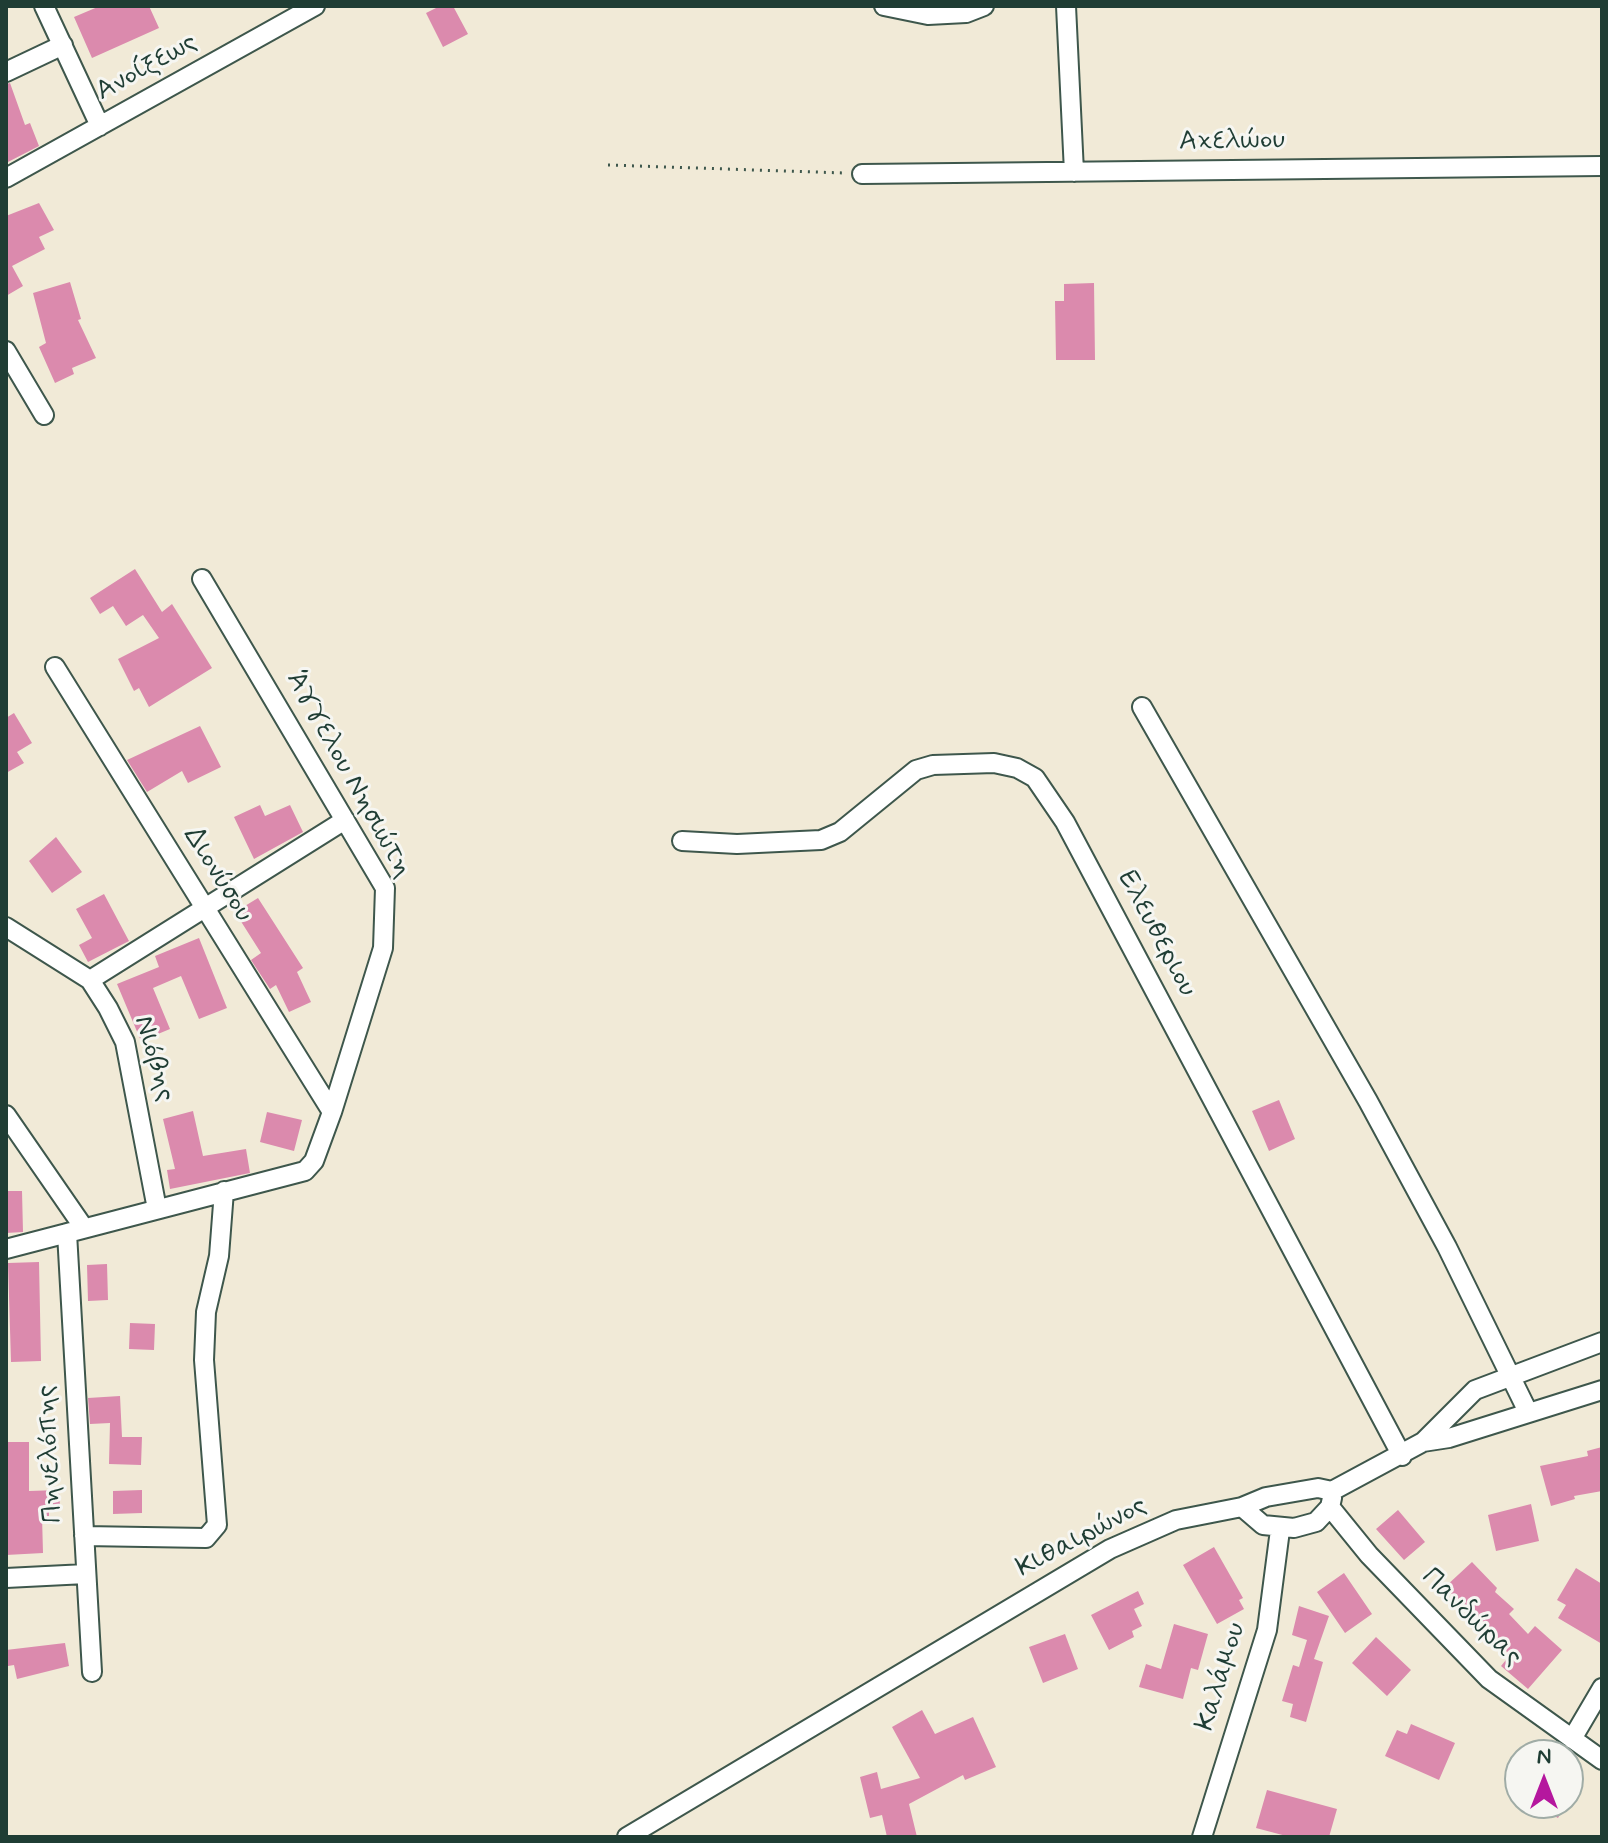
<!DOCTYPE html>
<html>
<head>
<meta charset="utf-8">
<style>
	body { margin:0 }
	#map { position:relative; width:1608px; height:1843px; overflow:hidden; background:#f1ead7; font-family:Mynerve,sans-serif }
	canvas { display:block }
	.frame { position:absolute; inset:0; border:8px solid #1f3d34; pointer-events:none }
	.north { position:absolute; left:1504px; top:1739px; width:80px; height:80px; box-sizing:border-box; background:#f6f6f2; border:2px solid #a0aca6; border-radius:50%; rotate:0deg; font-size:22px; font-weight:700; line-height:32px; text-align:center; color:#1f3d34 }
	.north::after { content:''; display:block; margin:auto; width:28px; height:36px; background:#b5179e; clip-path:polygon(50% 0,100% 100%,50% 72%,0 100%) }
</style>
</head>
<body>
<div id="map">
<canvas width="1608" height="1843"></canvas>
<div class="frame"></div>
<div class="north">N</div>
</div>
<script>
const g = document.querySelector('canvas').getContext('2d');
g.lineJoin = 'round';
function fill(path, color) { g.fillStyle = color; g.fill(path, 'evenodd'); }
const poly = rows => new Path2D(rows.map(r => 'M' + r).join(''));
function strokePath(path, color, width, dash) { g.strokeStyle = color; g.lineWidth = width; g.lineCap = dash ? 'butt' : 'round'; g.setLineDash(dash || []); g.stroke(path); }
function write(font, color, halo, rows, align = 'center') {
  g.font = font + ' Mynerve,sans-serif'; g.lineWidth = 6; g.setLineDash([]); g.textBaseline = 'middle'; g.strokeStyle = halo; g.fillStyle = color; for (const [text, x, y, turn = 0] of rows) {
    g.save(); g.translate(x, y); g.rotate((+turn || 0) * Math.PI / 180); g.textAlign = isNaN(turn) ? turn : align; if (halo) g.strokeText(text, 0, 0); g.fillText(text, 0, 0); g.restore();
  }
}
fill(poly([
	[100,6,149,6,159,28,92,58,74,17],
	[440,6,453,6,468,34,443,47,426,13],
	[10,83,25,125,30,123,39,146,6,163,6,84],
	[39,203,54,230,39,237,45,249,12,266,23,286,6,296,6,216],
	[70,282,81,319,78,320,96,358,72,368,74,374,55,383,39,347,46,343,33,293],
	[1094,283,1095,360,1056,360,1055,301,1064,301,1064,284],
	[135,569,162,612,172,604,212,668,149,707,139,688,134,691,118,659,159,638,143,615,126,626,113,606,100,614,90,598],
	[14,713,32,743,17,752,24,763,6,773,6,718],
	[200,726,221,767,188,783,182,771,147,792,127,760],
	[260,805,265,816,290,805,303,832,254,859,234,817],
	[56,837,82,872,52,893,29,861],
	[104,894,129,941,88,962,79,945,92,938,76,909],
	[258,898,303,968,297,972,311,1002,289,1012,276,985,270,989,251,960,261,953,235,912],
	[199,938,227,1008,199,1019,181,976,153,988,170,1029,141,1041,117,984,159,967,155,956],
	[1279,1100,1295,1139,1269,1151,1252,1111],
	[193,1111,203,1156,246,1149,250,1173,170,1189,167,1170,175,1169,163,1119],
	[267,1112,302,1120,294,1151,260,1142],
	[6,1191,22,1191,23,1232,6,1233],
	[39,1262,41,1361,11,1362,8,1263],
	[107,1264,108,1300,88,1301,87,1265],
	[130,1323,155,1324,154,1350,129,1349],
	[120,1396,122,1437,142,1437,141,1465,109,1464,110,1423,90,1424,88,1398],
	[6,1442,29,1442,29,1491,59,1490,60,1506,49,1507,49,1516,42,1516,43,1553,6,1555],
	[1602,1447,1602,1491,1574,1496,1575,1499,1551,1506,1540,1466,1588,1456,1587,1451],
	[142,1490,142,1513,113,1514,113,1491],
	[1531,1504,1539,1541,1496,1551,1488,1515],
	[1398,1510,1425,1542,1404,1560,1376,1529],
	[1214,1547,1243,1598,1239,1600,1244,1609,1217,1624,1183,1565],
	[1472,1562,1497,1588,1495,1592,1514,1609,1509,1614,1528,1634,1535,1626,1562,1650,1528,1689,1501,1666,1510,1655,1445,1587],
	[1576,1568,1602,1584,1602,1644,1558,1618,1566,1605,1557,1600],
	[1344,1573,1372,1614,1345,1633,1317,1592],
	[1138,1591,1144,1604,1134,1609,1142,1626,1132,1631,1134,1637,1109,1650,1091,1615],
	[1299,1606,1329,1616,1314,1659,1323,1662,1306,1722,1290,1717,1293,1704,1282,1701,1293,1665,1299,1667,1307,1640,1292,1635],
	[1174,1624,1208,1634,1198,1670,1191,1668,1183,1699,1139,1687,1146,1664,1161,1669],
	[1065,1634,1078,1669,1043,1683,1029,1647],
	[1376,1637,1411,1670,1387,1696,1352,1663],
	[65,1643,69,1666,17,1679,14,1665,8,1666,6,1650],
	[922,1710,935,1734,973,1717,996,1767,965,1780,963,1775,909,1804,917,1837,887,1837,882,1815,870,1818,860,1777,877,1772,881,1789,920,1778,892,1727],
	[1411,1724,1455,1743,1439,1780,1385,1756,1397,1730,1407,1734],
	[1267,1790,1337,1809,1329,1837,1290,1837,1256,1828],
	[1529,1803,1566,1803,1558,1818]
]), '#db8aad');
const minor = poly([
	[44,6,100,126],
	[884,6,928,15,966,13,984,6],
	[1066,6,1074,172],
	[6,72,63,45],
	[862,174,1602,166],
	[6,178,315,6],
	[6,351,44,415],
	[55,667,332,1112],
	[1142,707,1368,1101,1447,1247,1528,1412],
	[682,841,737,844,821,840,840,832,916,770,933,765,994,763,1017,768,1035,778,1065,822,1402,1456],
	[6,927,90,980,108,1008,125,1042,157,1209],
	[90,980,345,820],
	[6,1115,84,1228],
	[67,1233,92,1672],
	[6,1249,305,1171,314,1161,332,1112,383,948,385,888,202,579],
	[1423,1442,1475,1390,1602,1342],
	[1242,1507,1263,1525,1294,1528,1316,1522,1330,1507,1332,1498],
	[1330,1507,1369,1555,1489,1679,1602,1760],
	[84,1536,206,1538,217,1525,204,1360,206,1312,219,1256,224,1191],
	[6,1578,86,1574],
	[1572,1739,1602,1688],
	[627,1837,1110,1549,1176,1520,1242,1507,1266,1497,1318,1488,1332,1491,1423,1442,1449,1438,1602,1390],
	[1202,1837,1267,1630,1280,1530]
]);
strokePath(minor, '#3e574c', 22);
strokePath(poly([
	[608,165,844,173]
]), '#3e574c', 3, [2, 6]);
strokePath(minor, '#fff', 18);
write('28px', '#1f3d34', '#f6f6f2', [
	["Ανοίξεως",147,68,-29],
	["Αχελώου",1232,142,-1],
	["Άγγελου Νησιώτη",348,775,61],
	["Διονύσου",217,875,58],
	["Ελευθεριου",1156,934,62],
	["Νιόβης",153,1059,74],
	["Πηνελόπης",51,1454,-93],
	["Κιθαιρώνος",1082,1538,-28],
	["Πανδώρας",1471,1618,44],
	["Καλάμου",1222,1677,-73]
]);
</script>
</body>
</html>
